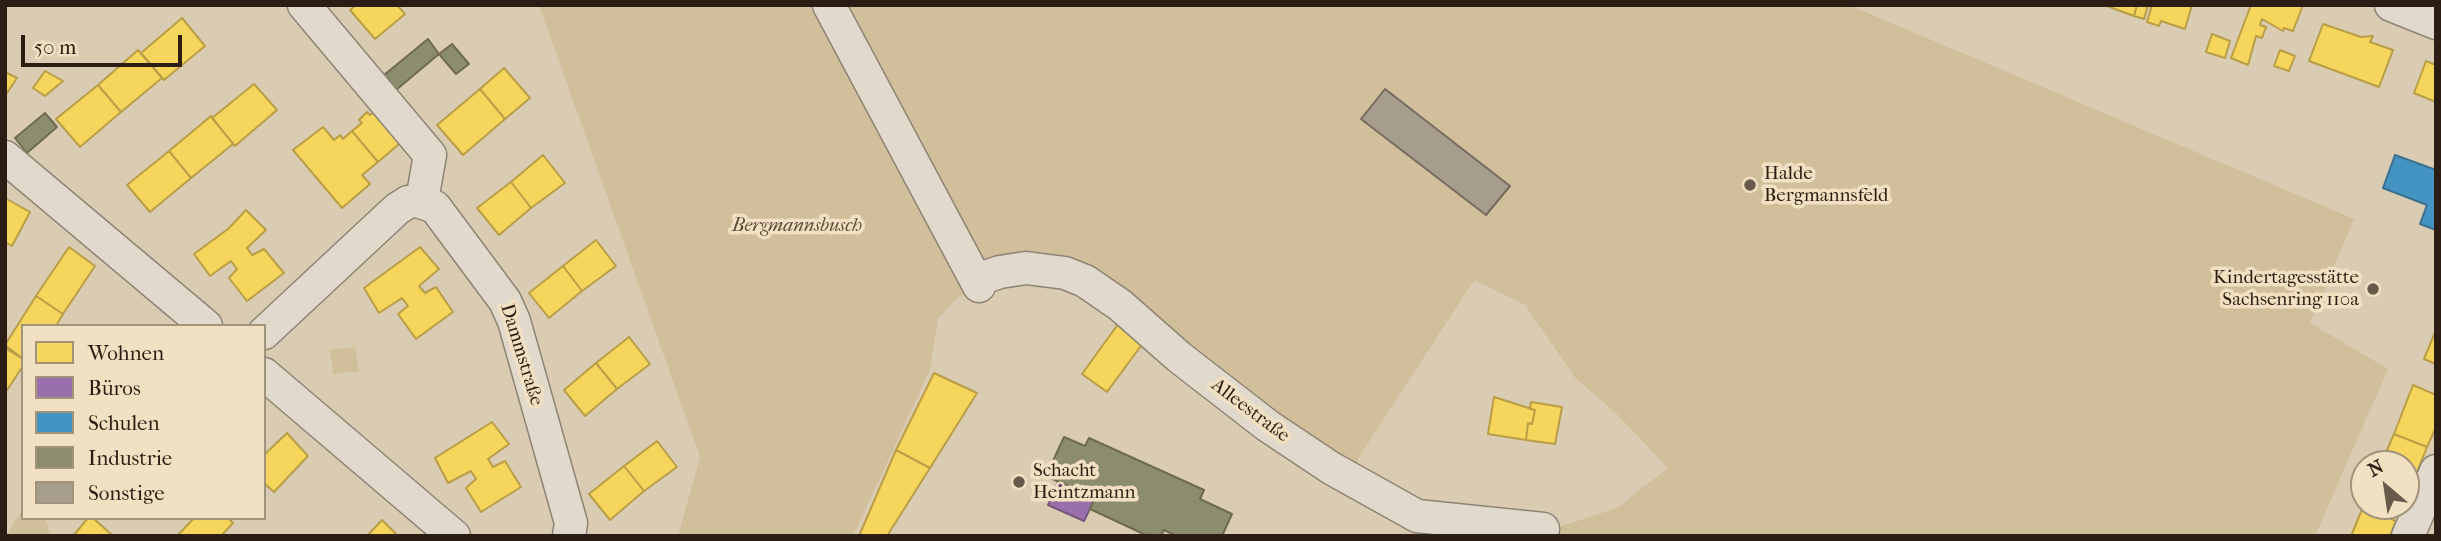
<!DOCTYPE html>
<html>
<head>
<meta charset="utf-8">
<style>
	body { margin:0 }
	#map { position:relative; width:2441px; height:541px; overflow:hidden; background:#d9ccb2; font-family:"IM FELL French Canon",serif }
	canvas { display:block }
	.frame { position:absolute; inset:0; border:7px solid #2b1d13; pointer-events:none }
	.legend { position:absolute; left:21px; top:324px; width:245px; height:196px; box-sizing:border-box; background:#f1e1c2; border:2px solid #a2937c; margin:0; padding:9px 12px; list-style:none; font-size:21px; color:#2b1d13 }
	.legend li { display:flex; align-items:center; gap:14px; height:35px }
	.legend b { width:35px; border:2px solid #a2937c }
	.north { position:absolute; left:2350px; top:450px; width:70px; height:70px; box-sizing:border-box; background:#f1e1c2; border:2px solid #a2937c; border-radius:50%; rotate:331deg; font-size:19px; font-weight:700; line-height:28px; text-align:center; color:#2b1d13 }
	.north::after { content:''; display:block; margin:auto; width:24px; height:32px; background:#685a4b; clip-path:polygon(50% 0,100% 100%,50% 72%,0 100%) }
	.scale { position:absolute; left:21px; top:35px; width:161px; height:32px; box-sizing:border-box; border:4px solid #2b1d13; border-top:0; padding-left:9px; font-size:21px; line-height:24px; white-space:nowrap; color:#2b1d13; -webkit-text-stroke:5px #f1e1c2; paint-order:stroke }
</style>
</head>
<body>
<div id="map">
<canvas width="2441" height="541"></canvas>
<div class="frame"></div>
<ul class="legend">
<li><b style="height:19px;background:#f6d55c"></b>Wohnen</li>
<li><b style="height:19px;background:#9970ab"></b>Büros</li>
<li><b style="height:19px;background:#4393c3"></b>Schulen</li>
<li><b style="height:19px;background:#8c8c6e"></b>Industrie</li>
<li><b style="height:19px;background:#a79d8c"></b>Sonstige</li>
</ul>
<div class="north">N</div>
<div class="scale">50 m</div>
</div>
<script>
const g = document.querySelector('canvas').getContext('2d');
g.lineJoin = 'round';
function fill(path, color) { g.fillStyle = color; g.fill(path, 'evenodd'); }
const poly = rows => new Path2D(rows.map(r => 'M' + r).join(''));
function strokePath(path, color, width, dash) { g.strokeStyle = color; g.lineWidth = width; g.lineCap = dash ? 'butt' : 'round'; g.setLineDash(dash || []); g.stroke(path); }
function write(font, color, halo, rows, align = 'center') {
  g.font = font + ' "IM FELL French Canon",serif'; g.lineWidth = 7; g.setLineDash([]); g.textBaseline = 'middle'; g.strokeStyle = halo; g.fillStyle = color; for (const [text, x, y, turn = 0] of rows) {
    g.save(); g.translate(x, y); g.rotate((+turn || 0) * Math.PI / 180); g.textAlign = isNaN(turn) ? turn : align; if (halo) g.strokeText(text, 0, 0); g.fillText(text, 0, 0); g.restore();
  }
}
fill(poly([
	[539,5,1849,5,2354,219,2310,323,2388,369,2315,536,1552,536,1562,526,1617,508,1668,468,1614,411,1576,379,1525,305,1474,280,1359,457,1345,490,1082,291,1001,280,959,296,938,319,930,370,853,536,678,536,700,457],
	[355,347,359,371,333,374,330,350],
	[23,508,23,518,45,518,51,536,6,536]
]), '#d1be9b');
const homes = poly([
	[356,5,397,5,405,14,375,39,350,10,356,5],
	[2104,5,2137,5,2134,16,2104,5],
	[2137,5,2148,5,2144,19,2134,16,2137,5],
	[2152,5,2192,5,2185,29,2161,21,2159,26,2147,22,2152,5],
	[2251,5,2303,5,2293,31,2284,28,2283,31,2262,19,2260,25,2266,27,2262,38,2256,36,2248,65,2231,58,2251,5],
	[182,18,205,46,164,80,141,53,182,18],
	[2323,24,2361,37,2373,36,2370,42,2393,50,2379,87,2309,61,2323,24],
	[2212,34,2230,41,2225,58,2206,52,2212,34],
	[138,50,162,78,121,112,98,85,138,50],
	[2280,50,2295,56,2289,71,2274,66,2280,50],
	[2426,61,2436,65,2436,102,2414,93,2426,61],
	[504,68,530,98,505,119,480,89,504,68],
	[45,71,63,81,45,96,33,88,45,71],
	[5,72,17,78,5,96,5,72],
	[254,84,277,110,235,146,212,118,254,84],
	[98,85,121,112,80,147,56,119,98,85],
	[480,89,505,119,463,155,437,125,480,89],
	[380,108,406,138,378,162,352,131,362,123,359,120,367,112,370,115,380,108],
	[211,116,233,144,191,178,169,151,211,116],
	[323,127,334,140,340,135,343,139,352,131,378,162,362,175,370,184,342,208,293,150,323,127],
	[169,151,191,178,150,212,127,185,169,151],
	[543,155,565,183,531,208,511,182,543,155],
	[511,182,531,208,499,235,477,208,511,182],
	[5,198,30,212,12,246,5,242,5,198],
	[246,210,266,230,247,248,252,255,264,249,284,273,247,301,229,278,237,269,231,261,210,276,194,254,228,229,246,210],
	[596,240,616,266,582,291,563,266,596,240],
	[69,247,95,266,63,314,36,296,69,247],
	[420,247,439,269,419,286,425,293,436,287,453,312,416,339,398,314,408,306,402,298,379,313,364,288,420,247],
	[563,266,582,291,549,318,529,293,563,266],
	[36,296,63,314,56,326,23,326,23,359,5,345,36,296],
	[1121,320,1146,339,1107,392,1082,374,1121,320],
	[2436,330,2436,364,2424,359,2436,330],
	[629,337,650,364,617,389,596,363,629,337],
	[5,348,23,359,23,366,5,393,5,348],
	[596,363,617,389,585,416,564,390,596,363],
	[934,373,977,393,930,468,896,450,934,373],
	[2413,385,2436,395,2436,427,2427,447,2394,434,2413,385],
	[1494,397,1535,410,1532,424,1528,423,1526,440,1488,434,1494,397],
	[1531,402,1562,407,1555,444,1526,440,1528,423,1532,424,1535,410,1530,409,1531,402],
	[492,422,509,444,488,459,493,467,505,461,521,487,481,512,466,488,476,479,471,471,448,483,435,458,492,422],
	[287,433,308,456,274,492,264,483,264,455,287,433],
	[2394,434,2427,447,2408,495,2406,464,2381,464,2394,434],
	[657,441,677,467,644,491,624,466,657,441],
	[896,450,930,468,887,536,859,536,896,450],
	[624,466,644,491,610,520,589,494,624,466],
	[2363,507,2396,521,2390,536,2351,536,2363,507],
	[88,518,93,518,113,536,73,536,88,518],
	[194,518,228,518,233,523,221,536,177,536,194,518],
	[382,520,398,536,367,536,382,520]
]);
fill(homes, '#f6d55c');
strokePath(homes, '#b99e46', 2);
const offices = poly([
	[1058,482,1095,498,1084,521,1048,505,1058,482]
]);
fill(offices, '#9970ab');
strokePath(offices, '#78577d', 2);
const schools = poly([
	[2395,155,2436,170,2436,230,2420,224,2427,205,2383,188,2395,155]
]);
fill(schools, '#4393c3');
strokePath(schools, '#3c708e', 2);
const industry = poly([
	[428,39,439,54,396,90,384,75,428,39],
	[452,44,469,64,456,74,439,54,452,44],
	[45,113,57,127,27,153,15,138,45,113],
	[1064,437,1085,446,1089,438,1204,490,1200,499,1232,514,1222,536,1177,536,1164,530,1161,536,1148,536,1090,509,1095,498,1046,476,1064,437]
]);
fill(industry, '#8c8c6e');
strokePath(industry, '#6f6b53', 2);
const building = poly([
	[1385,89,1510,186,1486,215,1361,119,1385,89]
]);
fill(building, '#a79d8c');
strokePath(building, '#756c5f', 2);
const minor = poly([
	[304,5,430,155,422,200],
	[829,5,979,286],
	[2391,5,2436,23],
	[5,157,206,326],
	[976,280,1000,272,1026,268,1065,273,1085,281,1120,305,1179,357,1268,426,1331,468,1417,516,1543,529],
	[264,333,397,209,408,202,417,201,435,207,505,301,514,321,571,523,569,536],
	[264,374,454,536],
	[2408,536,2436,471]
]);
strokePath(minor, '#8d8474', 35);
strokePath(minor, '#e1dacc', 32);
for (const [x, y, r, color] of [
	[1750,185,7,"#685a4b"],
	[2373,289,7,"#685a4b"],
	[1019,482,7,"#685a4b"]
]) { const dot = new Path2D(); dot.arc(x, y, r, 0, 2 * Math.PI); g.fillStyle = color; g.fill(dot); strokePath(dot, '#f1e1c2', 2.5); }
write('19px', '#2b1d13', '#f1e1c2', [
	["Halde",1764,174],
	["Bergmannsfeld",1764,196],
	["Kindertagesstätte",2359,278,"right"],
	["Sachsenring 110a",2359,300,"right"],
	["Schacht",1033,471],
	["Heintzmann",1033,493]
], 'left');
write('italic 19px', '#5b4a36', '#f1e1c2', [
	["Bergmannsbusch",797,226]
]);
write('19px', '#2b1d13', '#f1e1c2', [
	["Dammstraße",521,355,73],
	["Alleestraße",1250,411,37]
]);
</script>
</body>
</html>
